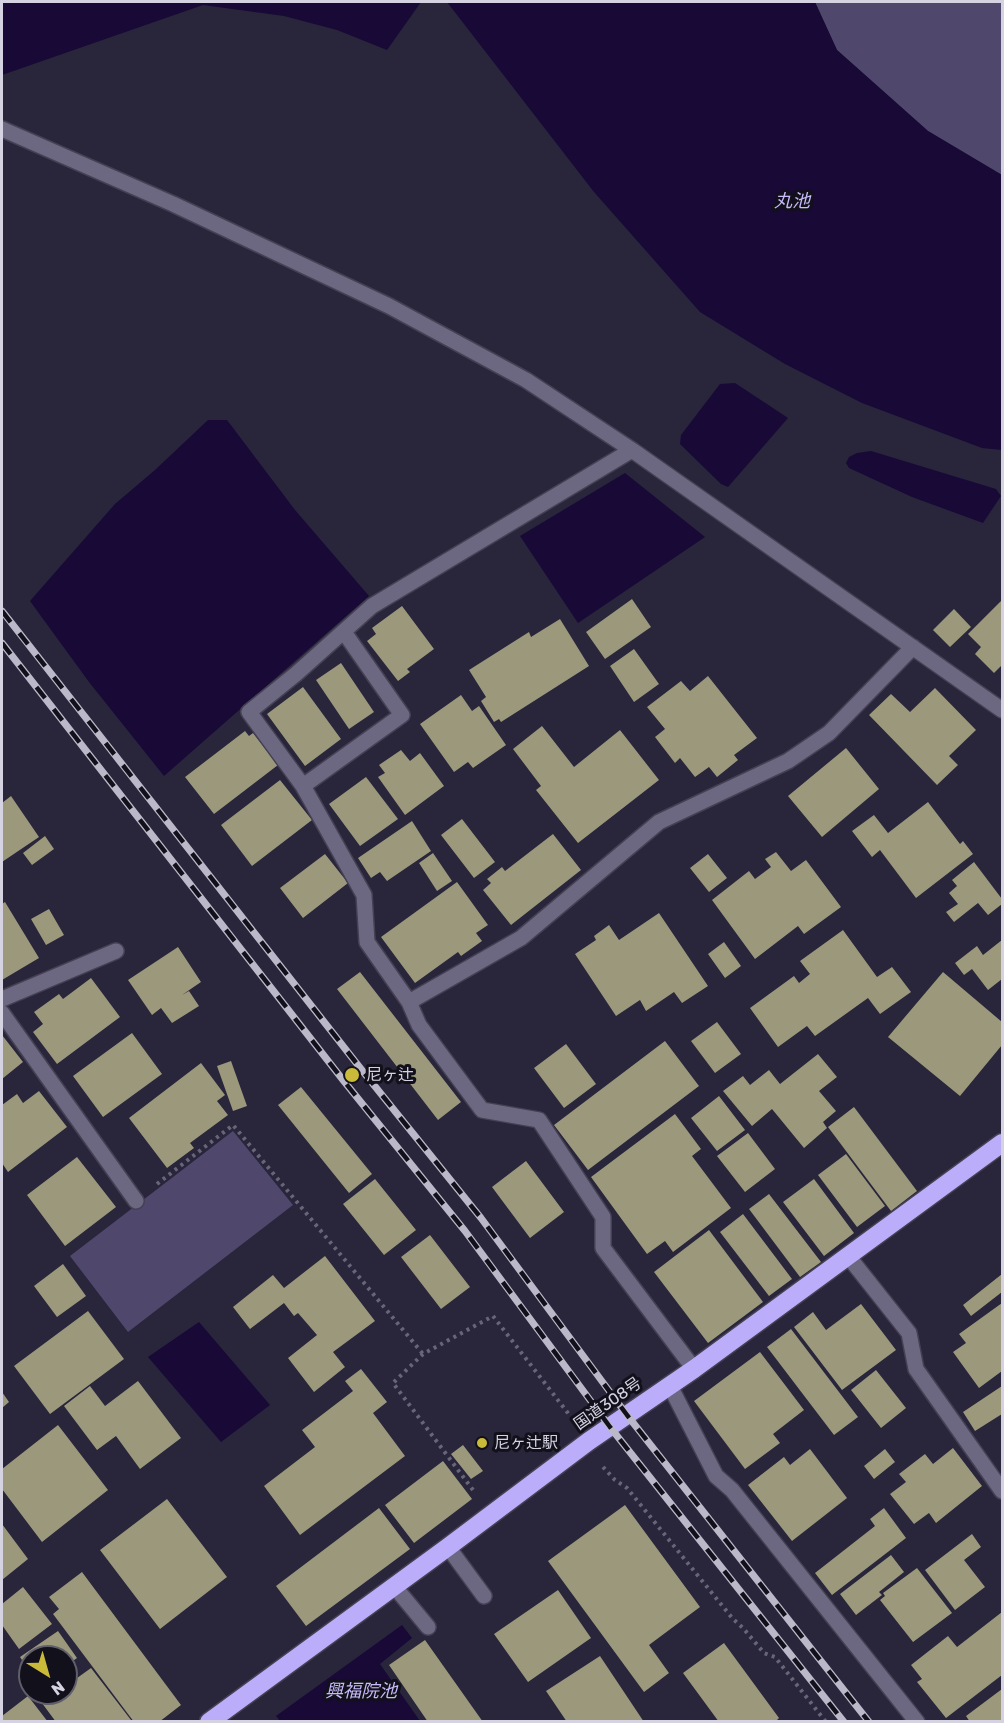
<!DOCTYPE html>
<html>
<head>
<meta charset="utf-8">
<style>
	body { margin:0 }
	#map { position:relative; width:1004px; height:1723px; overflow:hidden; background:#29253b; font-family:Rubik,sans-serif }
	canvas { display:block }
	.frame { position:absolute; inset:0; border:3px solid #d5d3e2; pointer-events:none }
	.north { position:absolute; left:18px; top:1645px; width:60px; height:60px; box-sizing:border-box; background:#12101a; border:2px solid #605e6a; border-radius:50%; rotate:143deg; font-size:16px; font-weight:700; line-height:24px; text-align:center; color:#d5d3e2 }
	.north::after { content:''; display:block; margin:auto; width:21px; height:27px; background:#c9ba3a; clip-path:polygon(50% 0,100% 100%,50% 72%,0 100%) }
</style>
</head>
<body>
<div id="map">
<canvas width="1004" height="1723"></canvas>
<div class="frame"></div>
<div class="north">N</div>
</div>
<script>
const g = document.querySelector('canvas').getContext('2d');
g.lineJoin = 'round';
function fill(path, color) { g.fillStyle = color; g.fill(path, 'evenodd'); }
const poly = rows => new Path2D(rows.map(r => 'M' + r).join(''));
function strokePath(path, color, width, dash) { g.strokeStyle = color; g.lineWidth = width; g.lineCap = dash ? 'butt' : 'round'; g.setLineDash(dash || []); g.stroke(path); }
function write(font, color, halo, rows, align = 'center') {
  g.font = font + ' Rubik,"Noto Sans JP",sans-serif'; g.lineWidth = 6; g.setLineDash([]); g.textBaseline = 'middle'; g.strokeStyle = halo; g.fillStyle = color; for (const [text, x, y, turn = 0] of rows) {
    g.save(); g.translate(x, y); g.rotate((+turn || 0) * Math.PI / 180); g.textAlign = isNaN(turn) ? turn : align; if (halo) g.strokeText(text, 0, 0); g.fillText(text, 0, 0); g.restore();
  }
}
fill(poly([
	[815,2,1002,2,1002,175,928,131,837,50],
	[233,1131,293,1205,128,1332,70,1256]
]), '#4f486c');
fill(poly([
	[2,2,421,2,387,50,337,30,284,16,203,5,2,75],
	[447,2,815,2,837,50,928,131,1002,175,1002,450,982,448,862,403,785,364,700,312,594,192],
	[735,383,788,418,728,487,721,484,680,444,681,435,720,384],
	[208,420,227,420,295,510,369,596,164,776,89,682,30,601,115,504,155,470],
	[871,451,996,489,1001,496,983,523,912,497,849,468,846,463,849,457,857,453],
	[625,473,705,537,578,623,520,536],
	[199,1322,270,1405,221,1442,148,1357],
	[402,1625,412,1638,380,1664,420,1721,280,1721,276,1716]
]), '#180936');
fill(poly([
	[632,599,651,627,605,659,586,632],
	[1002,600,1002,665,994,673,975,654,981,647,968,634],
	[402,606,434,649,407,669,410,672,398,681,367,641,376,634,372,628],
	[954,609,971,627,950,647,933,630],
	[560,619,589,666,501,722,499,719,494,722,481,701,486,697,469,670,529,632,531,637],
	[634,649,659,684,634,702,610,666],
	[341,663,374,712,349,729,316,680],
	[708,676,757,738,734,755,738,760,717,777,709,767,695,777,680,758,675,763,655,737,665,729,647,707,681,681,690,691],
	[303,687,341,739,305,766,267,714],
	[935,688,976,730,949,756,958,765,937,785,869,715,891,694,910,712],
	[461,695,472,711,479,706,506,745,473,768,468,762,454,772,420,724],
	[542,726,574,767,620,730,659,780,578,843,536,790,541,786,513,749],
	[245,731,249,736,253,733,278,765,214,814,185,777],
	[846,748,879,789,822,837,788,796],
	[401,750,410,761,420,753,444,786,405,815,378,777,385,773,379,765],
	[366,777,398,819,360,846,329,804],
	[280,780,312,820,252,866,221,825],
	[11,796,39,837,2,862,2,803],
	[928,802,960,844,963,841,973,854,916,898,880,850,872,857,852,831,874,815,888,833],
	[462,819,495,862,474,878,441,835],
	[412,821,431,851,387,881,380,872,371,878,358,858],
	[553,834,581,870,511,925,483,890,491,883,487,879,502,867,505,871],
	[45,836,54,849,32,865,23,853],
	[776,852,791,871,806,860,841,907,804,934,798,926,755,959,712,900,749,871,755,879,771,867,765,859],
	[433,853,452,881,437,891,419,863],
	[325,854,348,883,303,918,280,888],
	[708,854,727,878,709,892,690,868],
	[974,862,1002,899,1002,904,988,915,978,903,954,922,946,912,958,904,949,893,957,886,952,880],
	[457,882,488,925,476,933,482,941,461,956,458,952,415,983,381,937],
	[5,902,39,958,2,980,2,904],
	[49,909,64,935,46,945,31,919],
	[659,913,708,986,682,1003,674,992,646,1011,640,1000,616,1016,575,954,596,940,594,936,609,925,619,940],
	[843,930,877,977,892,967,911,992,880,1014,868,998,815,1036,807,1026,778,1047,750,1008,794,976,799,983,810,974,800,961],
	[1002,940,1002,979,988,990,972,969,964,975,955,963,977,946,983,955],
	[724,942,741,966,725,978,708,954],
	[178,947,201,982,182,995,189,991,199,1006,172,1023,161,1008,152,1015,128,980],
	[360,972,461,1102,438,1120,337,989],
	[943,972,1002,1022,1002,1045,960,1096,888,1037],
	[91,978,120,1017,57,1064,33,1032,43,1024,34,1012,59,994,63,999],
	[717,1022,741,1054,715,1073,691,1041],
	[132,1033,162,1074,103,1117,73,1076],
	[2,1035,23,1062,2,1079],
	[665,1041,699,1086,588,1170,554,1125],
	[566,1044,596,1084,564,1108,534,1068],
	[818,1054,837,1077,819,1091,836,1111,823,1122,827,1128,804,1148,772,1109,752,1126,723,1091,743,1076,750,1085,769,1070,780,1084],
	[231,1061,247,1106,233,1111,217,1066],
	[201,1063,225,1095,217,1101,228,1115,190,1143,194,1148,167,1168,129,1118],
	[301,1087,372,1174,349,1193,278,1105],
	[39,1091,67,1127,8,1172,2,1163,2,1105,17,1094,23,1103],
	[719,1096,745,1130,717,1151,691,1118],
	[854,1107,917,1191,891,1211,828,1127],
	[675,1114,701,1149,692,1156,731,1208,673,1252,665,1241,647,1254,591,1177],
	[748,1133,775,1169,745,1192,717,1156],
	[846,1154,885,1206,857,1227,818,1175],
	[77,1157,116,1207,65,1246,27,1195],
	[526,1161,564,1212,530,1238,492,1187],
	[375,1179,416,1230,384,1255,343,1204],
	[814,1179,854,1233,824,1256,783,1202],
	[769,1194,821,1262,800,1277,749,1209],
	[743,1214,792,1279,769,1296,720,1232],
	[709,1230,763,1302,708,1343,654,1272],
	[430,1235,470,1287,441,1309,401,1257],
	[325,1256,375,1321,333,1352,345,1367,314,1392,288,1358,317,1335,298,1313,294,1316,284,1303,250,1329,233,1307,273,1275,284,1288],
	[63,1264,86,1296,57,1317,34,1286],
	[1002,1274,1002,1292,971,1316,963,1305],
	[1002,1303,1002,1371,979,1388,953,1352,966,1343,959,1334],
	[861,1304,896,1350,842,1390,794,1327,813,1312,826,1330],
	[88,1311,124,1359,50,1414,14,1366],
	[791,1329,858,1417,834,1435,767,1347],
	[760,1352,804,1410,773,1434,780,1443,745,1469,694,1401],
	[361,1369,387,1402,373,1413,405,1456,300,1535,264,1486,315,1447,302,1430,353,1391,345,1381],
	[876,1370,906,1408,881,1428,851,1390],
	[138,1381,181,1438,140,1469,116,1436,97,1450,64,1406,90,1386,105,1406],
	[1002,1386,1002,1414,975,1431,963,1412],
	[2,1392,9,1402,2,1408],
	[58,1425,108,1490,42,1542,2,1489,2,1469],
	[463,1445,483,1471,471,1479,451,1454],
	[953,1448,982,1486,936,1523,929,1513,914,1524,890,1494,906,1482,899,1474,925,1454,933,1464],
	[810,1449,847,1498,792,1541,748,1485,784,1457,790,1465],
	[885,1449,895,1462,874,1479,864,1466],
	[443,1461,472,1499,414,1543,385,1505],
	[167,1499,227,1577,160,1629,100,1550],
	[625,1505,700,1607,649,1645,669,1673,644,1692,548,1561],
	[379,1508,410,1549,306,1626,276,1586],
	[884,1508,906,1538,832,1595,815,1573,875,1526,870,1519],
	[2,1524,28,1559,2,1580],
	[972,1534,981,1547,964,1560,985,1587,955,1610,925,1570],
	[891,1555,904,1572,879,1592,882,1595,856,1615,840,1594],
	[917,1568,952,1613,913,1642,880,1600,885,1596,883,1593],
	[82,1572,181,1705,159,1722,134,1722,53,1614,59,1609,49,1597],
	[23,1587,52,1624,19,1649,2,1625,2,1604],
	[558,1590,591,1638,528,1682,494,1634],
	[1002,1612,1002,1675,946,1718,917,1682,922,1679,911,1665,948,1636,957,1647],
	[58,1631,77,1658,66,1666,66,1657,30,1657,30,1672,20,1657],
	[425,1640,483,1722,428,1722,389,1665],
	[724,1643,779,1718,775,1722,719,1722,683,1673],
	[600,1656,644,1722,567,1722,546,1691],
	[91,1668,131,1720,129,1722,101,1722,100,1720,98,1722,56,1722,36,1695,39,1693,66,1693,66,1686],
	[1002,1689,1002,1722,970,1722,966,1716],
	[28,1696,48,1722,2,1722,2,1716]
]), '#9b987c');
const lane = poly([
	[2,999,116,951],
	[2,1013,136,1201],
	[848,1256,909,1333,916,1369,1002,1491],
	[394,1586,428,1627]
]);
const street = poly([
	[2,129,173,204,389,306,526,380,632,450,1002,710],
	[632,450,372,606,296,674,249,712,303,786,364,895,367,942,409,1002,419,1025,482,1110,539,1120,603,1217,603,1248,694,1369],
	[303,786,402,715,344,632],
	[409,1002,521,938,659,822,788,761,829,733,913,647],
	[670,1386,716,1476,732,1490,917,1722],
	[448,1547,484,1596]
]);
const highway = poly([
	[209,1722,448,1547,589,1441,694,1369,1002,1143]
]);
strokePath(lane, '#454053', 18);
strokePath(street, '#454053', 18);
strokePath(highway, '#454053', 21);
strokePath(poly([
	[157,1184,233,1125,423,1354],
	[603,1467,615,1480,627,1488,733,1619,743,1628,764,1653,775,1657,826,1722],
	[473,1490,393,1383,423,1354,493,1316,571,1417]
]), '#696579', 4, [3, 4.5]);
strokePath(lane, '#6c6882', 15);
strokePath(street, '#6c6882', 15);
strokePath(highway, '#bcadfa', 18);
const rail = poly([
	[2,611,361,1069,481,1218,627,1415,869,1722],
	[2,643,343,1080,465,1231,610,1427,844,1722]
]);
strokePath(rail, '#bbb9c9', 7);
strokePath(rail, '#12101a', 4.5, [14]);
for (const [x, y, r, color] of [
	[352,1075,8,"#c9ba3a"],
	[482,1443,6,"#c9ba3a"]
]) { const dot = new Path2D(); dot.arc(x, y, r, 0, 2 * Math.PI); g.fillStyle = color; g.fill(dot); strokePath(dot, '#12101a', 2); }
write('16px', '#d5d3e2', '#12101a', [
	["尼ヶ辻",366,1075],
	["尼ヶ辻駅",494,1443]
], 'left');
write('16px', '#d5d3e2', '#12101a', [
	["国道308号",608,1404,-35]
]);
write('italic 18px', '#c7bbfb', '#12101a', [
	["丸池",792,202],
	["興福院池",361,1692]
]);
</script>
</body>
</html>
